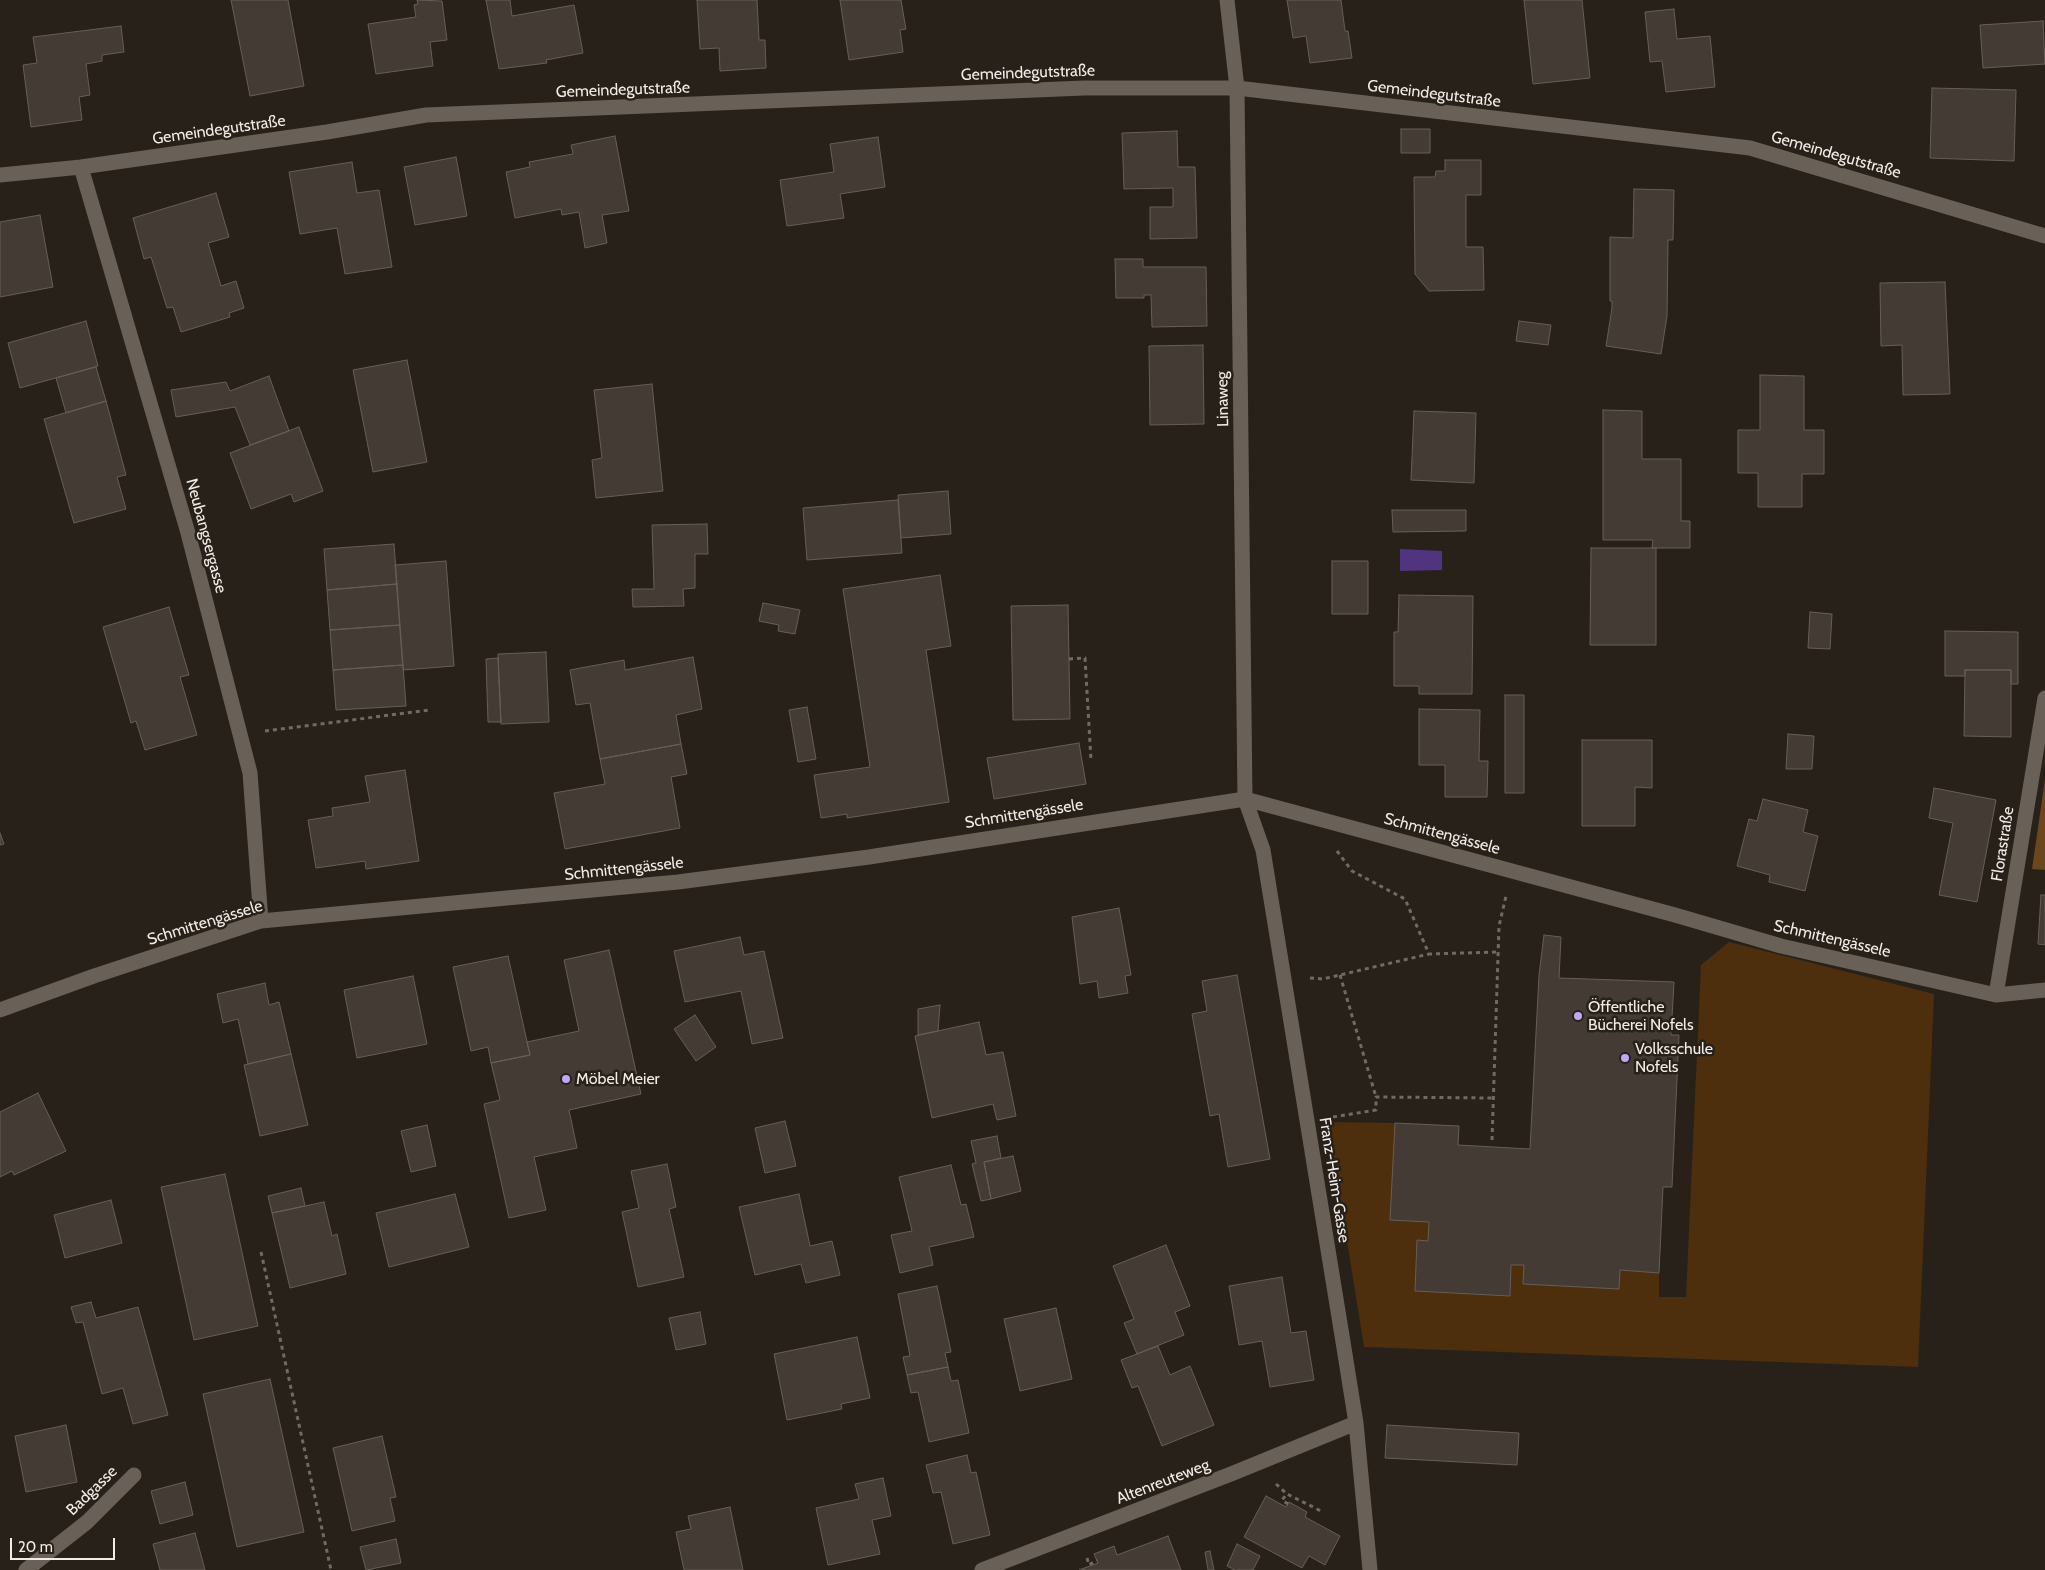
<!DOCTYPE html>
<html>
<head>
<meta charset="utf-8">
<style>
	body { margin:0 }
	#map { position:relative; width:2045px; height:1570px; overflow:hidden; background:#28211a; font-family:Cabin,sans-serif }
	canvas { display:block }
	.scale { position:absolute; left:10px; top:1538px; width:105px; height:22px; box-sizing:border-box; border:2px solid #f1ece7; border-top:0; padding-left:6px; font-size:15px; line-height:18px; white-space:nowrap; color:#f1ece7; -webkit-text-stroke:4px #28211a; paint-order:stroke }
</style>
</head>
<body>
<div id="map">
<canvas width="2045" height="1570"></canvas>
<div class="scale">20 m</div>
</div>
<script>
const g = document.querySelector('canvas').getContext('2d');
g.lineJoin = 'round';
function fill(path, color) { g.fillStyle = color; g.fill(path, 'evenodd'); }
const poly = rows => new Path2D(rows.map(r => 'M' + r).join(''));
function strokePath(path, color, width, dash) { g.strokeStyle = color; g.lineWidth = width; g.lineCap = dash ? 'butt' : 'round'; g.setLineDash(dash || []); g.stroke(path); }
function write(font, color, halo, rows, align = 'center') {
  g.font = font + ' Cabin,sans-serif'; g.lineWidth = 5; g.setLineDash([]); g.textBaseline = 'middle'; g.strokeStyle = halo; g.fillStyle = color; for (const [text, x, y, turn = 0] of rows) {
    g.save(); g.translate(x, y); g.rotate((+turn || 0) * Math.PI / 180); g.textAlign = isNaN(turn) ? turn : align; if (halo) g.strokeText(text, 0, 0); g.fillText(text, 0, 0); g.restore();
  }
}
fill(poly([
	[1729,942,1934,994,1918,1367,1364,1347,1328,1122,1395,1123,1429,1222,1428,1241,1417,1241,1415,1291,1510,1296,1511,1265,1524,1265,1523,1284,1619,1289,1620,1270,1659,1273,1659,1297,1686,1297,1701,965]
]), '#4d2f0e');
fill(poly([
	[2045,779,2045,870,2032,869]
]), '#6b461e');
fill(poly([
	[1400,549,1442,551,1442,570,1400,571]
]), '#513480');
const building = poly([
	[231,0,288,0,304,86,250,96,231,0],
	[417,0,442,1,447,40,430,42,433,66,376,74,368,24,416,17,414,5,418,4,417,0],
	[486,0,510,0,512,16,574,5,583,53,546,60,547,63,499,69,486,0],
	[697,0,757,0,759,40,765,40,766,68,720,71,719,48,700,49,697,0],
	[840,0,901,0,906,29,900,30,903,52,849,60,840,0],
	[1287,0,1341,0,1345,31,1348,31,1352,58,1310,63,1306,36,1293,38,1287,0],
	[1524,0,1582,0,1590,78,1533,84,1524,0],
	[1674,9,1677,39,1710,36,1715,87,1666,92,1662,61,1650,62,1645,12,1674,9],
	[2043,21,2045,64,1983,68,1980,25,2043,21],
	[121,26,124,52,102,55,102,61,86,64,90,95,79,97,82,120,31,127,23,65,37,63,33,37,121,26],
	[1932,88,2016,90,2014,161,1930,158,1932,88],
	[1401,129,1430,129,1430,153,1401,153,1401,129],
	[1177,131,1178,167,1195,167,1197,238,1150,239,1150,207,1173,207,1173,188,1124,189,1122,133,1177,131],
	[615,136,629,211,602,215,607,243,585,248,579,212,562,215,561,209,515,218,506,172,530,167,529,162,573,154,571,145,615,136],
	[878,137,885,187,840,194,844,218,787,226,780,180,834,172,830,144,878,137],
	[456,157,467,216,415,225,404,167,456,157],
	[1445,160,1481,160,1481,195,1466,195,1466,247,1483,247,1484,290,1429,291,1415,274,1414,177,1435,177,1436,171,1445,171,1445,160],
	[352,162,357,193,379,190,392,267,345,274,337,228,300,234,289,172,352,162],
	[1634,189,1674,190,1673,240,1668,240,1667,316,1661,354,1606,346,1612,308,1612,301,1610,301,1610,237,1633,238,1634,189],
	[216,193,229,237,208,243,221,286,236,281,244,308,229,313,230,317,181,332,173,307,167,308,151,257,144,259,133,218,216,193],
	[40,215,53,287,0,297,0,222,40,215],
	[1115,259,1143,259,1143,267,1206,267,1207,326,1152,327,1151,295,1144,295,1144,298,1116,298,1115,259],
	[1945,282,1950,394,1903,395,1902,345,1881,346,1880,283,1945,282],
	[86,321,98,366,20,388,8,343,86,321],
	[1519,321,1551,325,1548,345,1516,341,1519,321],
	[1203,345,1204,424,1150,425,1149,346,1203,345],
	[407,360,427,462,373,472,353,370,407,360],
	[96,367,106,401,66,413,56,378,96,367],
	[1760,375,1804,376,1804,430,1824,430,1824,474,1802,474,1802,507,1758,507,1758,473,1738,473,1738,430,1760,430,1760,375],
	[269,376,289,431,250,445,235,407,176,417,171,390,226,382,230,391,269,376],
	[652,384,663,491,596,498,592,460,602,458,594,390,652,384],
	[106,401,126,475,117,477,126,509,74,523,44,419,106,401],
	[1603,410,1642,411,1642,459,1681,459,1681,521,1690,521,1690,548,1652,548,1653,540,1603,540,1603,410],
	[1414,411,1476,413,1474,483,1411,480,1414,411],
	[299,427,323,491,294,502,291,494,251,509,230,453,299,427],
	[948,491,951,534,901,538,898,495,948,491],
	[898,500,902,553,807,560,803,508,898,500],
	[1392,510,1466,510,1466,531,1393,532,1392,510],
	[707,524,708,554,695,554,695,588,683,589,684,606,633,607,632,589,654,589,652,525,707,524],
	[394,544,397,584,327,590,324,549,394,544],
	[1591,548,1656,548,1656,645,1590,645,1591,548],
	[446,561,454,666,403,670,395,565,446,561],
	[1332,561,1368,561,1368,614,1332,614,1332,561],
	[940,575,951,646,926,650,949,802,847,818,847,814,821,818,814,775,870,767,843,589,940,575],
	[397,584,400,625,330,630,327,590,397,584],
	[1399,595,1473,596,1472,694,1419,694,1419,686,1394,686,1394,632,1398,632,1399,595],
	[763,603,800,610,795,634,778,631,779,625,759,621,763,603],
	[1068,605,1070,719,1013,720,1011,606,1068,605],
	[169,607,189,675,180,677,197,735,145,750,136,721,131,723,103,627,169,607],
	[1810,612,1832,614,1830,649,1808,648,1810,612],
	[400,625,403,665,333,670,330,630,400,625],
	[1945,631,2018,632,2018,684,2011,684,2011,670,1965,670,1965,676,1945,676,1945,631],
	[546,652,549,722,501,724,498,654,546,652],
	[693,657,702,709,676,715,681,744,600,759,590,703,576,705,570,670,624,660,625,670,693,657],
	[498,658,501,722,488,722,486,659,498,658],
	[403,665,406,706,336,710,333,670,403,665],
	[1965,670,2011,670,2011,737,1964,736,1965,670],
	[1505,695,1524,695,1524,793,1505,793,1505,695],
	[807,707,816,759,798,762,789,710,807,707],
	[1419,709,1480,710,1479,761,1488,761,1487,797,1445,797,1445,765,1419,765,1419,709],
	[1788,734,1814,736,1812,769,1786,769,1788,734],
	[1582,740,1652,740,1652,788,1635,787,1635,826,1582,826,1582,740],
	[1079,743,1086,784,994,799,987,758,1079,743],
	[681,744,687,774,671,777,680,828,565,849,554,793,605,784,600,759,681,744],
	[405,770,419,861,366,869,365,861,316,868,308,820,333,816,332,808,370,802,365,776,405,770],
	[1934,788,1996,800,1977,902,1939,895,1953,823,1929,818,1934,788],
	[1763,799,1808,810,1803,832,1818,836,1805,891,1769,882,1770,875,1737,866,1749,819,1757,821,1763,799],
	[0,833,4,844,0,845,0,833],
	[2041,895,2045,895,2045,945,2038,944,2041,895],
	[1119,908,1131,975,1125,976,1128,993,1099,998,1097,981,1080,984,1072,917,1119,908],
	[1544,935,1561,937,1559,978,1674,982,1671,1035,1679,1035,1672,1187,1663,1187,1659,1273,1620,1270,1619,1289,1523,1284,1524,1265,1511,1265,1510,1296,1415,1291,1417,1240,1428,1241,1429,1222,1390,1220,1395,1123,1459,1126,1458,1145,1530,1149,1539,975,1544,935],
	[740,937,744,955,764,951,783,1038,752,1044,741,991,685,1002,674,951,740,937],
	[609,950,641,1094,569,1110,577,1148,534,1157,546,1210,509,1218,484,1104,500,1100,491,1063,530,1055,527,1042,579,1031,564,960,609,950],
	[508,956,530,1055,491,1063,488,1047,471,1051,453,967,508,956],
	[1237,975,1270,1159,1228,1167,1219,1114,1210,1116,1192,1014,1207,1011,1202,981,1237,975],
	[413,976,427,1044,357,1058,344,990,413,976],
	[265,983,269,1005,279,1002,291,1054,248,1064,238,1019,223,1023,217,994,265,983],
	[940,1005,938,1031,918,1035,918,1009,940,1005],
	[695,1015,716,1047,696,1061,674,1029,695,1015],
	[979,1022,986,1055,1003,1052,1016,1116,997,1120,993,1104,932,1118,915,1036,979,1022],
	[291,1054,308,1125,260,1136,244,1065,291,1054],
	[38,1093,66,1151,14,1175,12,1171,0,1177,0,1112,38,1093],
	[785,1121,796,1166,765,1173,755,1128,785,1121],
	[427,1125,436,1166,411,1172,401,1131,427,1125],
	[997,1136,1001,1158,984,1162,991,1199,981,1201,972,1164,976,1163,971,1141,997,1136],
	[1013,1156,1021,1191,991,1199,984,1162,1013,1156],
	[667,1164,676,1207,669,1209,684,1277,638,1287,622,1212,639,1208,631,1171,667,1164],
	[951,1165,961,1205,966,1204,974,1237,929,1247,933,1265,900,1273,891,1235,912,1231,899,1177,951,1165],
	[225,1174,258,1326,194,1340,161,1187,225,1174],
	[301,1188,305,1206,272,1213,268,1196,301,1188],
	[455,1194,469,1247,389,1267,376,1213,455,1194],
	[799,1194,810,1246,832,1241,840,1275,806,1283,801,1264,755,1275,739,1207,799,1194],
	[111,1200,122,1243,65,1258,54,1215,111,1200],
	[324,1202,332,1236,337,1234,346,1274,290,1288,272,1213,324,1202],
	[1166,1245,1190,1306,1175,1312,1184,1335,1137,1354,1124,1323,1134,1319,1113,1266,1166,1245],
	[1282,1277,1291,1333,1306,1331,1314,1380,1270,1387,1262,1341,1239,1345,1229,1286,1282,1277],
	[937,1286,951,1352,945,1353,948,1367,907,1375,903,1357,910,1356,898,1294,937,1286],
	[91,1302,96,1318,138,1307,168,1415,133,1424,123,1388,102,1394,83,1322,76,1323,71,1307,91,1302],
	[1056,1308,1072,1379,1020,1391,1004,1319,1056,1308],
	[700,1312,706,1344,676,1350,669,1318,700,1312],
	[857,1337,870,1398,841,1404,842,1409,787,1420,774,1354,857,1337],
	[1158,1346,1170,1375,1190,1366,1214,1425,1162,1446,1138,1386,1132,1388,1121,1360,1158,1346],
	[948,1367,951,1381,958,1380,969,1433,929,1442,918,1392,911,1393,907,1375,948,1367],
	[270,1379,304,1532,237,1547,203,1394,270,1379],
	[66,1425,77,1482,26,1492,15,1436,66,1425],
	[1387,1425,1519,1433,1517,1465,1385,1458,1387,1425],
	[382,1436,396,1497,390,1498,395,1521,352,1531,333,1448,382,1436],
	[967,1455,971,1473,976,1472,990,1535,953,1544,941,1492,933,1493,926,1465,967,1455],
	[883,1478,891,1516,872,1520,880,1554,828,1565,816,1508,859,1499,855,1484,883,1478],
	[185,1482,193,1515,160,1524,151,1491,185,1482],
	[1266,1496,1286,1507,1289,1502,1307,1512,1305,1517,1340,1536,1325,1565,1309,1556,1302,1568,1244,1537,1266,1496],
	[730,1507,743,1570,684,1570,676,1532,691,1529,688,1516,730,1507],
	[195,1533,205,1570,160,1570,153,1544,195,1533],
	[1168,1536,1181,1570,1079,1570,1098,1563,1094,1554,1114,1546,1117,1555,1168,1536],
	[396,1539,401,1563,366,1570,360,1547,396,1539],
	[1237,1544,1260,1556,1253,1570,1235,1570,1227,1566,1237,1544],
	[1210,1551,1214,1570,1208,1570,1205,1552,1210,1551]
]);
fill(building, '#443c34');
strokePath(building, '#675e56', 1);
strokePath(poly([
	[1069,659,1085,658,1091,760],
	[265,731,430,710],
	[1337,851,1352,871,1405,899,1429,954,1499,952],
	[1340,975,1376,1097],
	[1310,978,1323,979,1429,954],
	[1333,1117,1376,1110,1376,1097,1493,1098],
	[1492,1140,1499,926,1506,896],
	[261,1252,331,1570],
	[1276,1484,1287,1494],
	[1288,1504,1282,1500,1287,1494,1323,1512],
	[1087,1558,1089,1565,1097,1560]
]), '#716a64', 3, [4, 4]);
strokePath(poly([
	[1227,0,1237,88,1245,799,1263,850,1344,1348,1356,1423,1370,1570],
	[81,167,188,533,250,773,261,921],
	[0,175,81,167,327,132,426,115,1084,88,1237,88,1750,148,2045,236],
	[1996,995,2045,698],
	[0,1010,94,976,261,921,678,882,869,857,1245,799,1675,915,1781,946,1996,995,2045,990],
	[26,1570,87,1522,134,1475],
	[982,1570,1231,1474,1356,1423]
]), '#696057', 15);
for (const [x, y, r, color] of [
	[1578,1016,5,"#c0a8f4"],
	[1625,1058,5,"#c0a8f4"],
	[566,1079,5,"#c0a8f4"]
]) { const dot = new Path2D(); dot.arc(x, y, r, 0, 2 * Math.PI); g.fillStyle = color; g.fill(dot); strokePath(dot, '#28211a', 2); }
write('16px', '#f1ece7', '#28211a', [
	["Gemeindegutstraße",1028,73,-2],
	["Gemeindegutstraße",623,90,-2],
	["Gemeindegutstraße",1434,94,7],
	["Gemeindegutstraße",219,130,-8],
	["Gemeindegutstraße",1836,155,16],
	["Linaweg",1223,399,-91],
	["Neubangsergasse",206,536,75],
	["Schmittengässele",1024,814,-9],
	["Schmittengässele",1442,834,15],
	["Florastraße",2003,844,-81],
	["Schmittengässele",624,869,-6],
	["Schmittengässele",205,923,-17],
	["Schmittengässele",1832,939,13],
	["Franz-Heim-Gasse",1334,1180,81],
	["Altenreuteweg",1163,1482,-21],
	["Badgasse",92,1491,-44]
]);
write('16px', '#f1ece7', '#28211a', [
	["Öffentliche",1588,1007],
	["Bücherei Nofels",1588,1025],
	["Volksschule",1635,1049],
	["Nofels",1635,1067],
	["Möbel Meier",576,1079]
], 'left');
</script>
</body>
</html>
